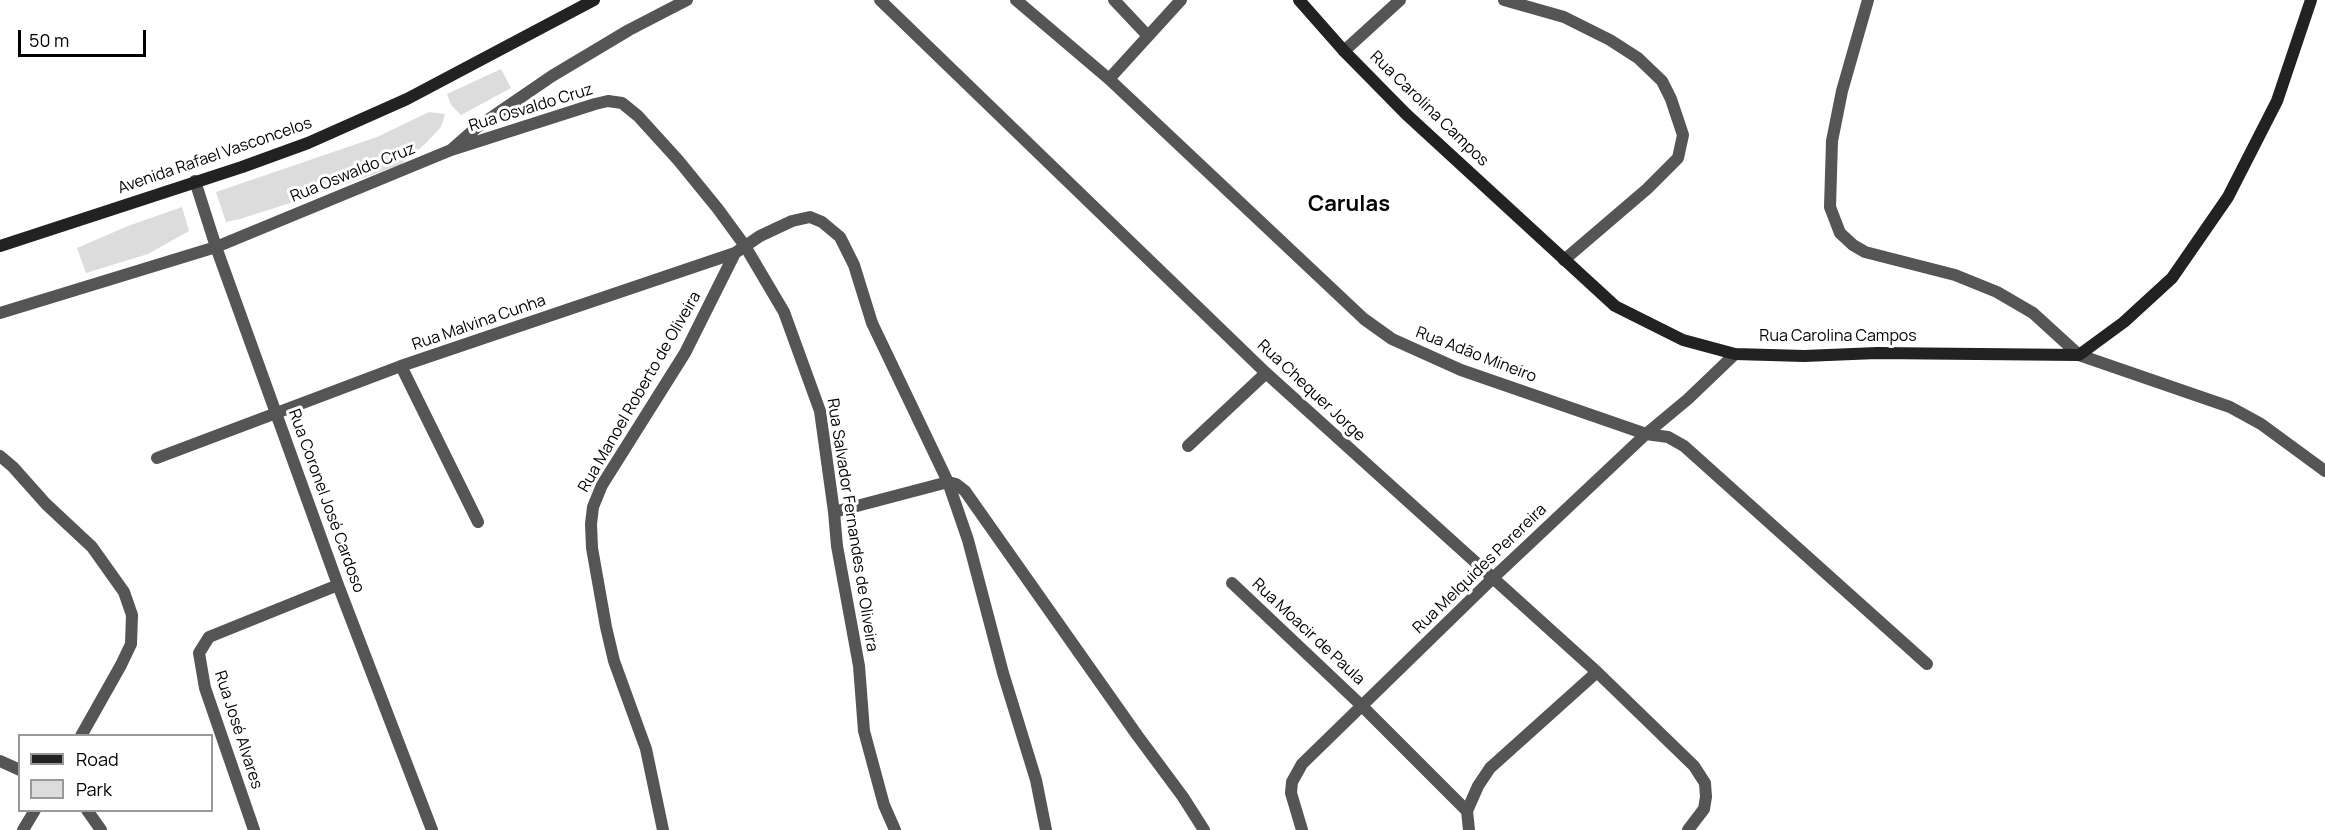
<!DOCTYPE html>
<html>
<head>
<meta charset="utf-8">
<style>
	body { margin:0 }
	#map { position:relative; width:2325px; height:830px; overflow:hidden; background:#fff; font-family:Manrope,sans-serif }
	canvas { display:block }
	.legend { position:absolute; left:18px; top:734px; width:195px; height:78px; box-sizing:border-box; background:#fff; border:2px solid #999; margin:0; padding:8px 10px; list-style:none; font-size:18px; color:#000 }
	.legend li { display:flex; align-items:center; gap:12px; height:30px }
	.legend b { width:30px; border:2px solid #999 }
	.scale { position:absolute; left:18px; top:30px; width:128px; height:27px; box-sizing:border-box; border:3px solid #000; border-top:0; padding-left:8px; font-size:18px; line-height:21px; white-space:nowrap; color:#000; -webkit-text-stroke:4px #fff; paint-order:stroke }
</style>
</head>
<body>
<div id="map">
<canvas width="2325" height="830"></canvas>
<ul class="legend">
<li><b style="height:8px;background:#222"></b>Road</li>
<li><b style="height:16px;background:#dcdcdc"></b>Park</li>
</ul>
<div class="scale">50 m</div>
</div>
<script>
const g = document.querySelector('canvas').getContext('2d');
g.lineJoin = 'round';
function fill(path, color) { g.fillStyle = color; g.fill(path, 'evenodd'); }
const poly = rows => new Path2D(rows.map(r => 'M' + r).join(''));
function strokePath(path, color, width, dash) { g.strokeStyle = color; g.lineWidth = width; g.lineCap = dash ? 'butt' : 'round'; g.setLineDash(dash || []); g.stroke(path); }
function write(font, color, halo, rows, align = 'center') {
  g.font = font + ' Manrope,sans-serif'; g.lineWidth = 6; g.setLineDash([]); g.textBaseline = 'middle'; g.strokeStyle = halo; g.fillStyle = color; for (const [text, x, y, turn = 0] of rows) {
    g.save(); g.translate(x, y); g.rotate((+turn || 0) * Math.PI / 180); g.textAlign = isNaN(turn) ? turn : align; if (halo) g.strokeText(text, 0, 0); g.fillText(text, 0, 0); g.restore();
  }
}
fill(poly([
	[501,69,511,88,461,115,451,105,447,94],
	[429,112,445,114,441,127,425,144,400,165,306,198,240,219,226,222,216,192,377,137],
	[182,207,189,231,148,254,86,273,77,248,128,226]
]), '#dcdcdc');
strokePath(poly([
	[880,0,1266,373,1597,672,1694,766,1705,783,1706,797,1704,809,1688,830],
	[1016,0,1109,79,1364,319,1392,339,1461,370,1646,434,1668,437,1684,446,1927,664],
	[1114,0,1147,35],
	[1504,0,1564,17,1610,40,1638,58,1662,81,1671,99,1683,135,1678,158,1647,189,1564,260],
	[1868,0,1842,91,1832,141,1830,207,1840,233,1853,245,1865,252,1955,275,1997,292,2033,313,2079,355,2230,407,2261,424,2325,471],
	[1344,51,1400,0],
	[1109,79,1181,0],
	[451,150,595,104,608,101,622,103,638,116,678,160,718,209,745,246,784,312,820,411,834,512,837,546,859,666,864,731,884,805,895,830],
	[195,181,216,247,338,585,432,830],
	[0,313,216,247,451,150,476,128,552,76,629,30,687,0],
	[401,366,478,522],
	[1188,446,1266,373],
	[0,456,13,467,46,504,92,547,124,592,132,615,131,644,121,665,81,736],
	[157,458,401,366,735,253,760,236,792,221,810,217,822,222,840,237,854,265,872,323,948,482,968,540,1003,673,1036,780,1046,830],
	[834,512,948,482,956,484,965,491,1137,735,1183,797,1204,830],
	[1232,583,1362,706,1467,811,1469,830],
	[0,761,20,770],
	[87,810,101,830],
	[1467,811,1478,786,1490,768,1597,672],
	[23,830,35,810],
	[254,830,205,688,199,653,209,637,338,585],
	[663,830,646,749,614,661,606,627,592,548,591,524,593,507,602,485,685,353,735,253],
	[1302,830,1291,793,1292,782,1302,764,1493,578,1646,434,1688,399,1735,354]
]), '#555', 12);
strokePath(poly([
	[1299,0,1344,51,1406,114,1615,306,1683,340,1735,354,1804,356,1877,353,2079,355,2124,322,2172,278,2228,197,2277,101,2311,0],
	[0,246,242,167,308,143,407,99,594,0]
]), '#222', 12);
write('16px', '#000', '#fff', [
	["Rua Osvaldo Cruz",531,108,-17],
	["Rua Carolina Campos",1429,109,44],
	["Avenida Rafael Vasconcelos",215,156,-19],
	["Rua Oswaldo Cruz",353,173,-22],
	["Rua Malvina Cunha",479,323,-19],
	["Rua Carolina Campos",1838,337],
	["Rua Adão Mineiro",1476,355,21],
	["Rua Chequer Jorge",1311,391,43],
	["Rua Manoel Roberto de Oliveira",640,392,-60],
	["Rua Coronel José Cardoso",326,501,70],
	["Rua Salvador Fernandes de Oliveira",852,525,81],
	["Rua Melquides Perereira",1480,569,-44],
	["Rua Moacir de Paula",1308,632,43],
	["Rua José Alvares",238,730,72]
]);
write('bold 22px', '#000', '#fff', [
	["Carulas",1349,205]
]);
</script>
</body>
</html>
